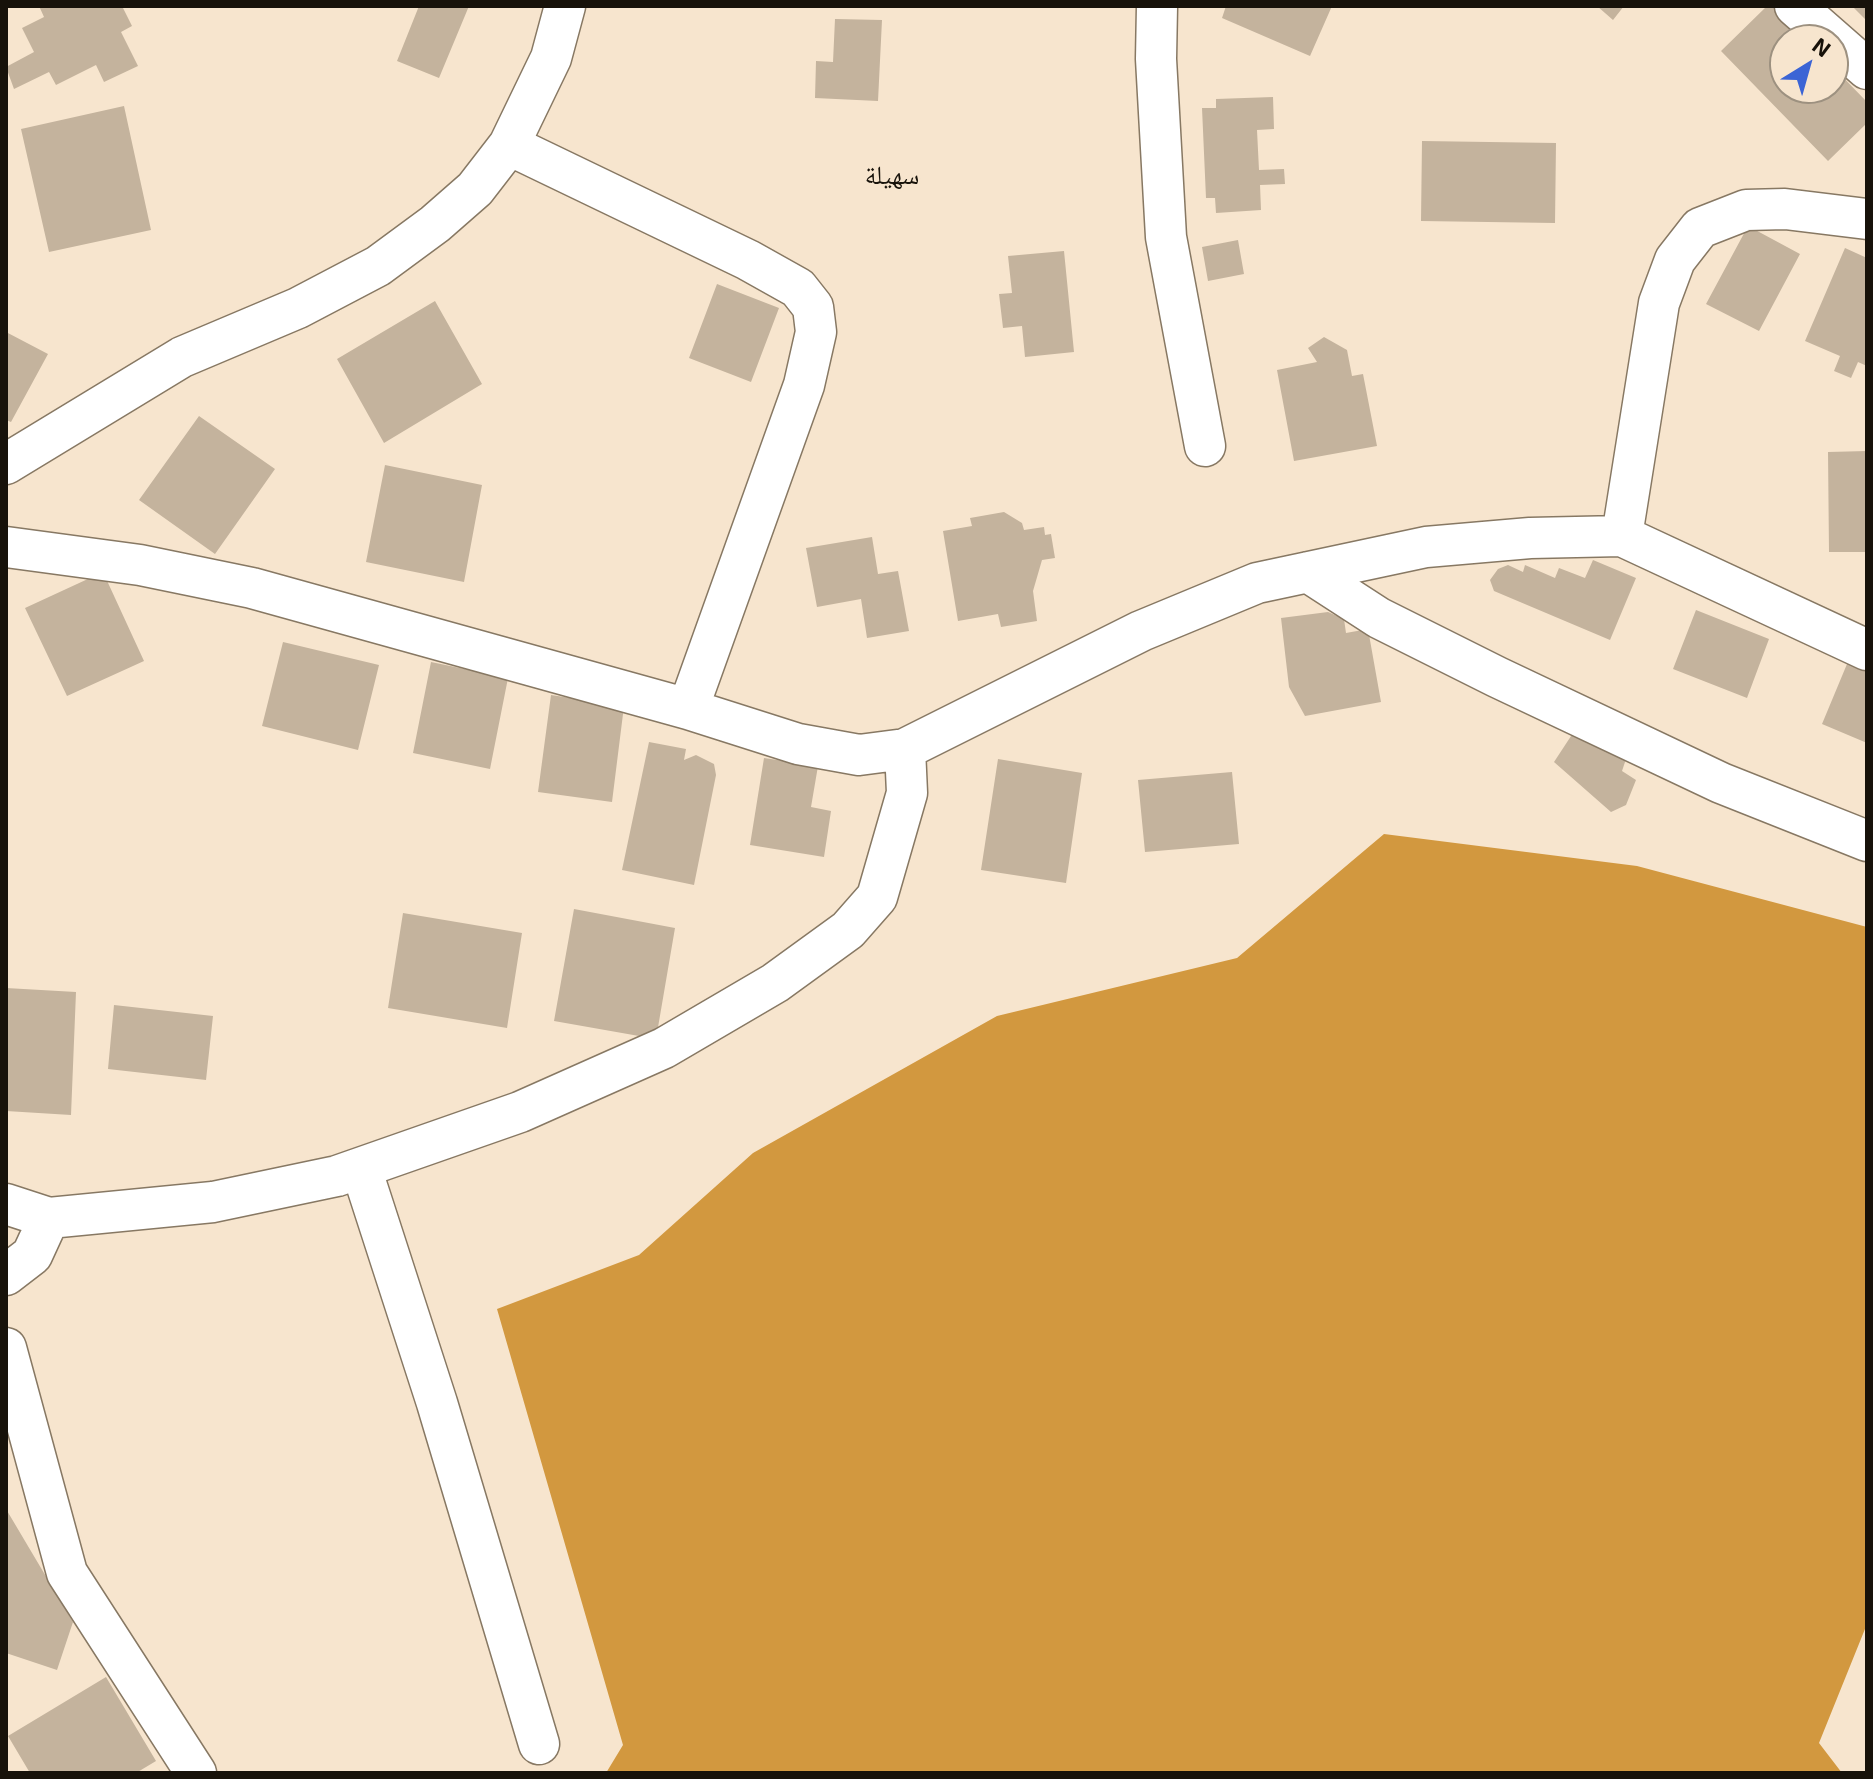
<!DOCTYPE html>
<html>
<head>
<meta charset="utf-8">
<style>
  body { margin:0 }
  #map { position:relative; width:1873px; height:1779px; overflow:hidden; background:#f7e5ce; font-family:"Exo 2",sans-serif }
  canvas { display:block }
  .frame { position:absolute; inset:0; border:8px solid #17120a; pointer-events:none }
  .north { position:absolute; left:1769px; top:24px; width:80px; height:80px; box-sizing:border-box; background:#f7e5ce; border:2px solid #9d9180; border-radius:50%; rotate:37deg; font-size:22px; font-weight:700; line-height:32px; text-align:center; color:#17120a }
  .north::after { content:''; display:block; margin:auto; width:28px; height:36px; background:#3b64d5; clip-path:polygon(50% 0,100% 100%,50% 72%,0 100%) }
</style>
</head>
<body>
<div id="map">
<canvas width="1873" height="1779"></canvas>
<div class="frame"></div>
<div class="north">N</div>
</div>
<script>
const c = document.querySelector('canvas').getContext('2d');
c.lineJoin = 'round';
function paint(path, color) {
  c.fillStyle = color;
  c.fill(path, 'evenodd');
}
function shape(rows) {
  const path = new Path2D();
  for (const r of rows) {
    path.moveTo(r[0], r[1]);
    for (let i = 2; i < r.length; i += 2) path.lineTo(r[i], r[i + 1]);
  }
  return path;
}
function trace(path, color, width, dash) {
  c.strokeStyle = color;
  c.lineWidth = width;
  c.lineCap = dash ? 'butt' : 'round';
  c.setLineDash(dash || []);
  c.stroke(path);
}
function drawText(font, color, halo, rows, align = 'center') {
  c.font = font + ' "Exo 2","Noto Naskh Arabic",sans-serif';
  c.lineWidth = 6;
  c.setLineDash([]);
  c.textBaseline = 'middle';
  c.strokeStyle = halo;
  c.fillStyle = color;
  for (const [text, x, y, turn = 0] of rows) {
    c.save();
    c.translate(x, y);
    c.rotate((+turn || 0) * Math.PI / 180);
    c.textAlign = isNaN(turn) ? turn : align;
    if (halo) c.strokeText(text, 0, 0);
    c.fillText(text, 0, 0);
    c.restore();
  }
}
const forest = shape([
  [1384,834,1637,866,1867,927,1867,1624,1819,1743,1842,1773,606,1773,623,1745,497,1309,639,1255,753,1153,997,1016,1237,958]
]);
const building = shape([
  [39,6,122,6,132,26,121,32,138,66,104,82,96,65,56,85,49,72,14,89,6,67,34,52,22,28,44,17],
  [419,6,469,6,439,78,397,61],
  [1226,6,1332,6,1310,56,1222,18],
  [1597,6,1624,6,1613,20],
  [1767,6,1773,6,1806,40,1785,40,1785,88,1833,88,1833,67,1867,102,1867,123,1828,161,1721,51],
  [1852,6,1867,6,1867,21],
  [835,19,882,20,878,101,815,98,816,61,833,62],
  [1273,97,1274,129,1257,130,1259,170,1284,169,1285,184,1260,185,1261,210,1216,213,1215,198,1206,198,1202,108,1216,108,1216,99],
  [124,106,151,230,49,252,21,129],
  [1422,141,1556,143,1555,223,1421,221],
  [1748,226,1800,254,1759,331,1706,304],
  [1238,240,1244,274,1208,281,1202,247],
  [1845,248,1867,258,1867,366,1858,362,1851,378,1834,371,1840,356,1805,341],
  [1064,251,1074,352,1025,357,1022,326,1003,328,999,294,1012,293,1008,256],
  [717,284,779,308,751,382,689,358],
  [435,301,482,384,384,443,337,359],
  [6,332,48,354,11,422,6,420],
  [1324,337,1347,350,1352,376,1363,374,1377,446,1294,461,1277,370,1317,362,1308,348],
  [199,416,275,469,215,554,139,500],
  [1867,451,1867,552,1829,552,1828,452],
  [385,465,482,485,464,582,366,562],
  [1004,512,1022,523,1024,530,1044,527,1045,535,1051,534,1055,558,1042,560,1033,591,1037,621,1001,627,998,614,958,621,943,531,972,526,970,518],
  [872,537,878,574,898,571,909,631,867,638,861,599,817,607,806,548],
  [1593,560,1636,578,1610,640,1494,591,1490,580,1498,569,1508,565,1523,572,1525,565,1555,578,1559,568,1585,578],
  [103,572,144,661,67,696,25,608],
  [1696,610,1769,639,1747,698,1673,669],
  [1328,612,1344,619,1346,633,1368,629,1381,702,1305,716,1289,687,1281,618],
  [283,642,379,665,358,750,262,726],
  [1852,652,1867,659,1867,743,1822,724],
  [431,662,508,678,490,769,413,753],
  [551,695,624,706,612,802,538,792],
  [1575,730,1627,756,1622,771,1636,780,1626,805,1611,812,1554,762],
  [649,742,686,749,684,760,696,755,714,764,716,775,694,885,622,870],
  [764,758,818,766,811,807,831,811,824,857,750,845],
  [998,759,1082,773,1066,883,981,870],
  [1232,772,1239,844,1145,852,1138,780],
  [574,909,675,928,656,1039,554,1021],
  [403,913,522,933,507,1028,388,1008],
  [6,988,76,992,71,1115,6,1111],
  [114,1005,213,1016,206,1080,108,1069],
  [6,1509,73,1622,57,1670,6,1653],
  [106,1677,156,1761,136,1773,30,1773,8,1736]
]);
const minor = shape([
  [1157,6,1156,59,1166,237,1205,446],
  [1795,6,1867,69],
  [509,145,748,260,798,288,813,307,816,332,804,385,688,709],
  [6,464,182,357,298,308,378,266,435,224,475,189,509,145,551,58,565,6],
  [1622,536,1867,650],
  [6,547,140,565,252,588,688,709,798,744,859,755,905,749,1141,631,1257,583,1426,547,1530,538,1622,536,1659,303,1675,260,1700,228,1746,210,1785,209,1867,219],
  [1308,572,1379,618,1497,677,1721,783,1867,841],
  [361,1168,437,1403,539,1744],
  [6,1204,49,1218,32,1255,6,1275],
  [49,1218,213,1202,337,1176,520,1112,664,1048,775,983,848,930,877,897,907,793,905,749],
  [6,1348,67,1573,196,1773]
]);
const quarterNames = [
  ["سهيلة",892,175]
];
paint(forest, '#d2983f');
paint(building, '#c4b39d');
trace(minor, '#877863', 43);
trace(minor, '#fff', 40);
drawText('26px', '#17120a', '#f7e5ce', quarterNames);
</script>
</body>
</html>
